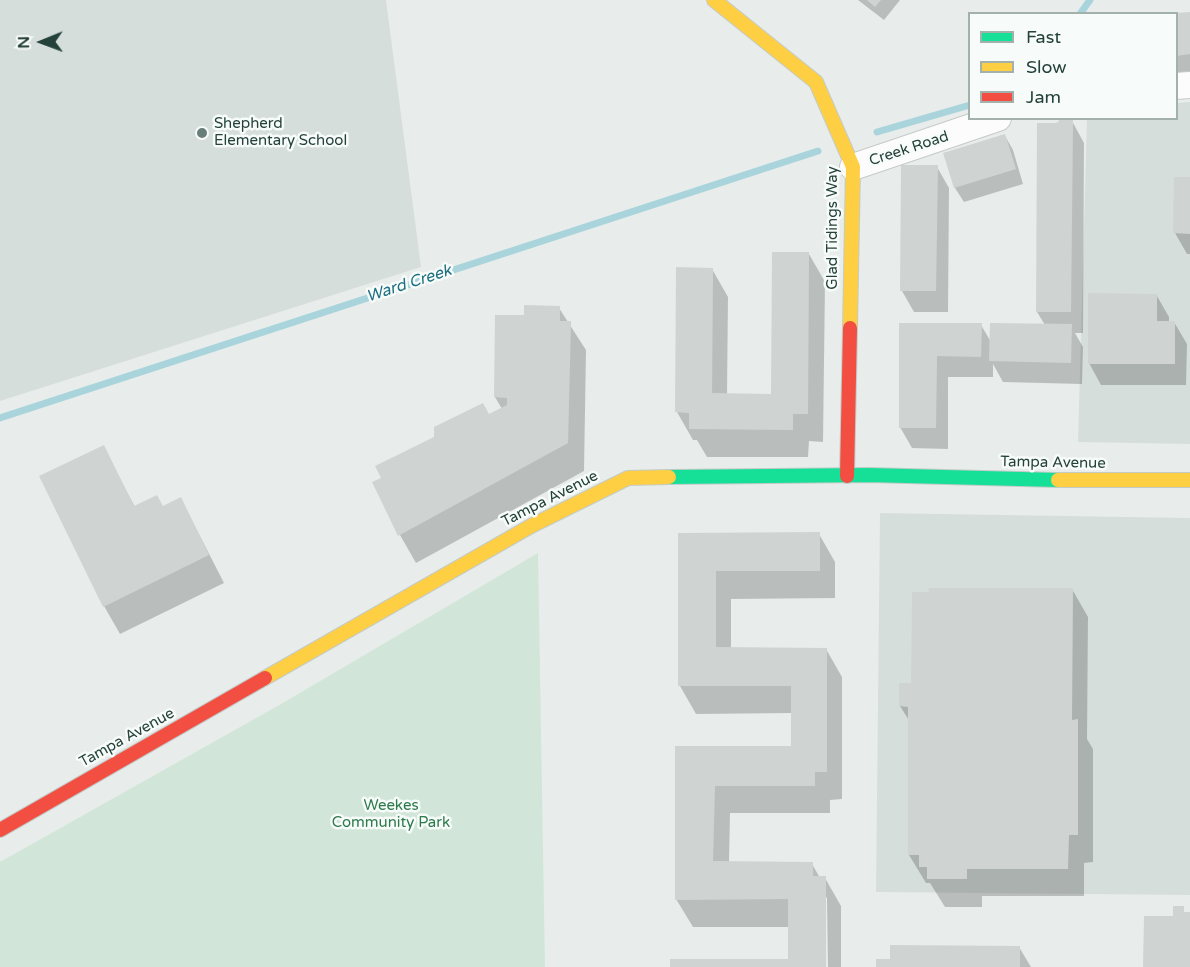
<!DOCTYPE html>
<html>
<head>
<meta charset="utf-8">
<style>
  body { margin:0 }
  #map { position:relative; width:1190px; height:967px; overflow:hidden; background:#e8edeb; font-family:"Varela Round",sans-serif }
  canvas { display:block }
  .legend { position:absolute; left:968px; top:12px; width:210px; height:108px; box-sizing:border-box; background:#f7fbf9; border:2px solid #a3b1ad; margin:0; padding:8px 10px; list-style:none; font-size:18px; color:#24423a }
  .legend li { display:flex; align-items:center; gap:12px; height:30px }
  .legend b { width:30px; border:2px solid #a3b1ad }
  .north { position:absolute; left:12px; top:12px; width:60px; height:60px; -webkit-text-stroke:4px #f7fbf9; paint-order:stroke; rotate:269deg; font-size:16px; font-weight:700; line-height:24px; text-align:center; color:#24423a }
  .north::after { content:''; display:block; margin:auto; width:21px; height:27px; background:#24423a; clip-path:polygon(50% 0,100% 100%,50% 72%,0 100%) }
</style>
</head>
<body>
<div id="map">
<canvas width="1190" height="967"></canvas>
<ul class="legend">
<li><b style="height:8px;background:#16e098"></b>Fast</li>
<li><b style="height:8px;background:#ffcf43"></b>Slow</li>
<li><b style="height:8px;background:#f24e42"></b>Jam</li>
</ul>
<div class="north">N</div>
</div>
<script>
const c = document.querySelector('canvas').getContext('2d');
c.lineJoin = 'round';
function paint(path, color) {
  c.fillStyle = color;
  c.fill(path, 'evenodd');
}
function shape(rows) {
  const path = new Path2D();
  for (const r of rows) {
    path.moveTo(r[0], r[1]);
    for (let i = 2; i < r.length; i += 2) path.lineTo(r[i], r[i + 1]);
  }
  return path;
}
function trace(path, color, width, dash) {
  c.strokeStyle = color;
  c.lineWidth = width;
  c.lineCap = dash ? 'butt' : 'round';
  c.setLineDash(dash || []);
  c.stroke(path);
}
function drawText(font, color, halo, rows, align = 'center') {
  c.font = font + ' "Varela Round",sans-serif';
  c.lineWidth = 5;
  c.setLineDash([]);
  c.textBaseline = 'middle';
  c.strokeStyle = halo;
  c.fillStyle = color;
  for (const [text, x, y, turn = 0] of rows) {
    c.save();
    c.translate(x, y);
    c.rotate((+turn || 0) * Math.PI / 180);
    c.textAlign = isNaN(turn) ? turn : align;
    if (halo) c.strokeText(text, 0, 0);
    c.fillText(text, 0, 0);
    c.restore();
  }
}
const built = shape([
  [0,0,386,0,421,267,0,401],
  [1190,102,1190,444,1078,442,1087,119,1176,118,1177,103],
  [880,513,1190,518,1190,895,876,892]
]);
const green = shape([
  [538,553,545,967,0,967,0,862,281,704]
]);
const shadow = shape([
  [858,0,900,0,884,20],
  [1190,13,1190,84,1176,78,1176,15],
  [1072,121,1084,143,1083,333,1075,333,1083,347,1082,384,1003,382,993,364,993,377,948,377,948,449,912,448,900,427,901,324,981,325,991,342,1045,325,1037,312,1038,125],
  [1005,136,1013,150,1023,184,964,202,955,188,945,154],
  [937,167,949,188,948,312,914,312,902,291],
  [1190,179,1190,254,1187,254,1175,233],
  [809,254,825,282,823,442,809,441,808,457,707,457,697,440,693,440,677,412,712,269,728,297,727,395,773,395],
  [1157,296,1169,317,1169,322,1174,322,1187,344,1186,385,1101,385,1089,363],
  [559,308,586,350,584,471,416,563,400,535,383,478,502,409,495,397,526,317],
  [103,447,135,507,163,508,181,499,224,583,120,634,104,606],
  [680,534,819,534,835,562,835,598,731,599,731,649,826,649,842,677,842,799,830,800,830,813,730,813,729,862,812,864,820,878,825,878,841,906,841,967,828,967,827,898,824,895,825,967,671,967,790,961,790,927,693,927,676,899,676,747,793,747,793,713,696,714,680,686],
  [1072,589,1088,617,1087,739,1093,749,1093,862,1084,863,1084,896,982,896,982,907,945,907,930,883,926,883,909,855,910,722,900,706,913,684],
  [1019,947,1031,967,877,967,892,960]
]);
const stream = shape([
  [1080,14,1090,0],
  [877,132,970,105],
  [0,418,818,151]
]);
const building = shape([
  [867,0,881,0,875,7],
  [1190,12,1190,54,1176,56,1176,13],
  [1059,120,1073,120,1071,312,1036,312,1037,123,1058,123],
  [1005,134,1016,169,954,188,943,153],
  [901,165,938,165,936,291,900,291],
  [1174,177,1190,177,1190,234,1173,233],
  [772,252,809,252,808,414,793,414,793,430,689,429,689,413,675,412,676,267,713,268,712,393,771,394],
  [1088,293,1157,294,1157,321,1175,321,1175,364,1088,364],
  [524,305,560,306,560,321,571,321,568,443,398,536,372,482,381,478,375,466,434,437,434,427,483,403,489,414,507,405,507,398,494,397,495,315,524,315],
  [899,323,982,323,981,357,937,356,936,428,899,428],
  [990,323,1072,324,1071,363,989,361],
  [104,445,134,506,157,495,163,506,181,497,209,555,103,607,39,476],
  [820,532,820,571,716,571,716,647,827,648,827,772,815,772,815,786,715,786,713,861,813,862,813,876,826,876,826,967,670,967,670,959,788,959,788,899,675,900,675,746,791,746,791,686,678,686,678,533],
  [928,588,1073,588,1072,720,1078,719,1078,835,1069,835,1068,869,967,869,967,879,927,879,927,867,919,867,919,855,908,855,908,707,899,706,899,683,911,683,912,592,929,592],
  [1173,906,1184,906,1184,912,1190,912,1190,967,1143,967,1144,916,1173,916],
  [890,945,1020,946,1020,967,876,967,876,959,890,959]
]);
const street = shape([
  [1176,86,1190,85],
  [853,167,998,118]
]);
const fast = shape([
  [669,477,869,475,1058,480]
]);
const slow = shape([
  [714,0,816,82,853,167,850,328],
  [1058,480,1190,480],
  [265,678,531,526,628,478,669,477]
]);
const jam = shape([
  [847,476,850,328],
  [0,830,265,678]
]);
const markers = [
  [202,133,6,"#697e78"]
];
const poiNames = [
  ["Shepherd",214,124],
  ["Elementary School",214,141]
];
const streetNames = [
  ["Creek Road",909,149,-18],
  ["Glad Tidings Way",833,228,-90],
  ["Tampa Avenue",1053,463,1],
  ["Tampa Avenue",550,499,-27],
  ["Tampa Avenue",127,738,-29]
];
const parkNames = [
  ["Weekes",391,806],
  ["Community Park",391,823]
];
const waterNames = [
  ["Ward Creek",409,284,-18]
];
paint(built, '#d6dedb');
paint(green, '#d1e6d8');
paint(shadow, '#0003');
trace(stream, '#a9d4db', 7);
paint(building, '#cfd4d2');
trace(street, '#c5cac8', 28);
trace(fast, '#c3cbc8', 16);
trace(slow, '#c3cbc8', 16);
trace(jam, '#c3cbc8', 16);
trace(street, '#fcfcfc', 26);
trace(fast, '#16e098', 14);
trace(slow, '#ffcf43', 14);
trace(jam, '#f24e42', 14);
for (const [x, y, r, color] of markers) {
  const dot = new Path2D();
  dot.arc(x, y, r, 0, 2 * Math.PI);
  c.fillStyle = color;
  c.fill(dot);
  trace(dot, '#f7fbf9', 2);
}
drawText('15px', '#24423a', '#f7fbf9', poiNames, 'left');
drawText('15px', '#24423a', '#f7fbf9', streetNames);
drawText('15px', '#2d7a4b', '#f7fbf9', parkNames);
drawText('italic 16px', '#1c6f80', '#f7fbf9', waterNames);
</script>
</body>
</html>
